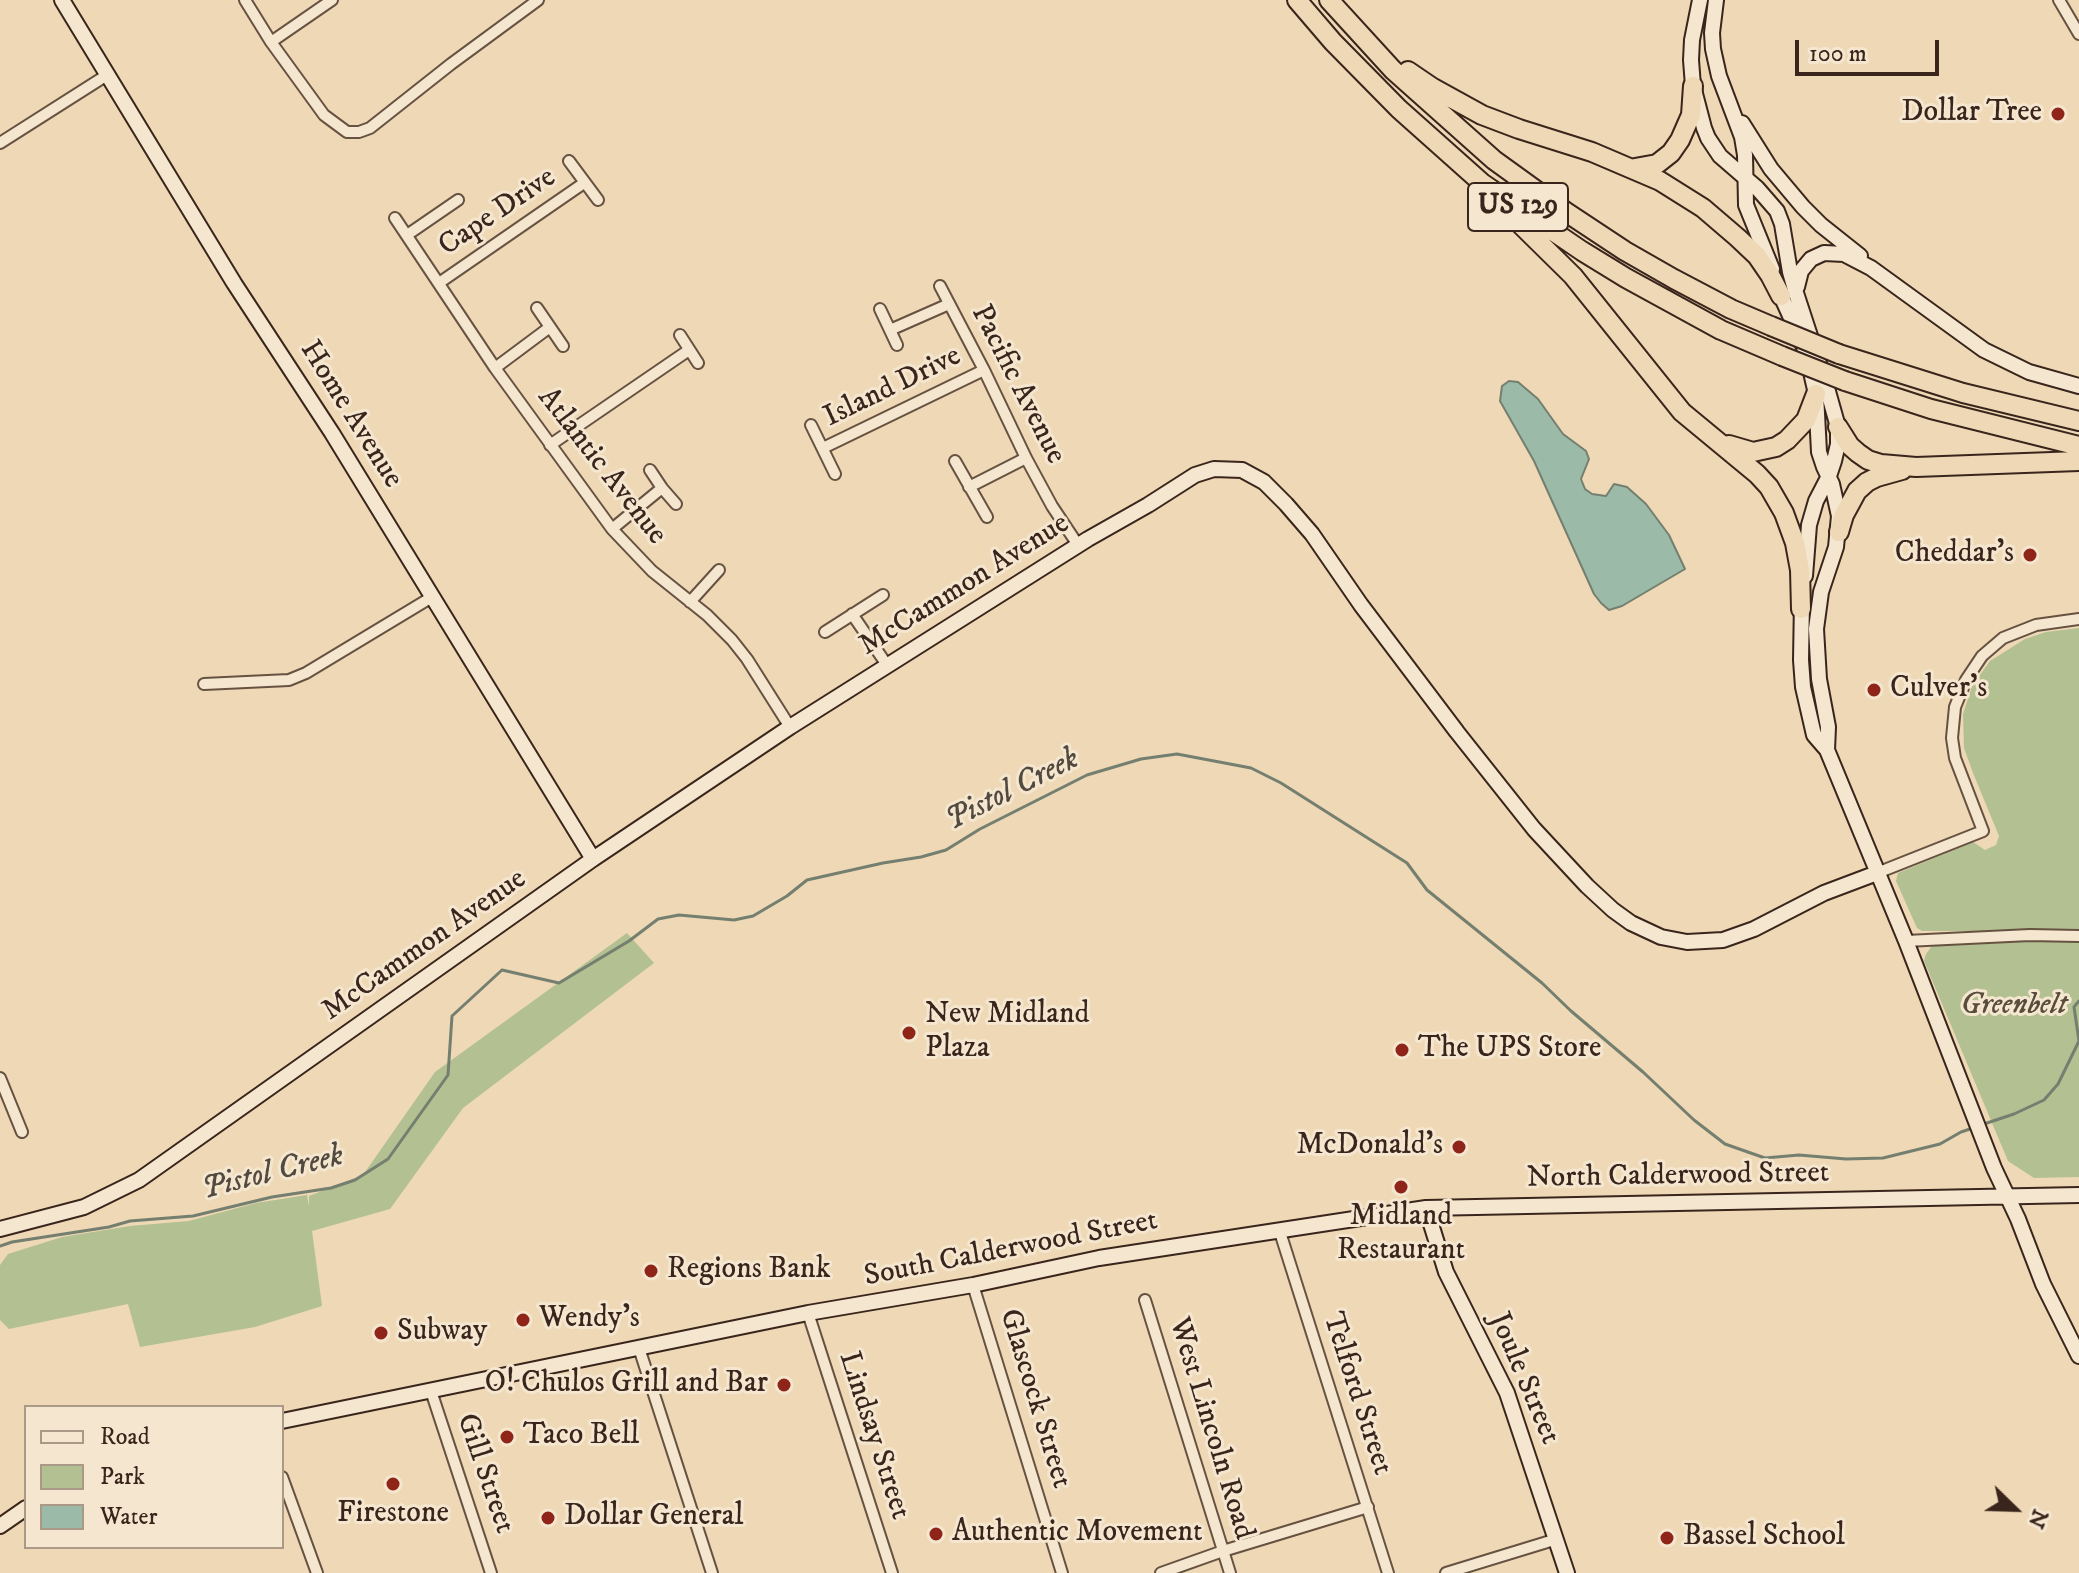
<!DOCTYPE html>
<html>
<head>
<meta charset="utf-8">
<style>
  body { margin:0 }
  #map { position:relative; width:2079px; height:1573px; overflow:hidden; background:#eed8b5; font-family:"IM FELL DW Pica",serif }
  canvas { display:block }
  .legend { position:absolute; left:24px; top:1405px; width:260px; height:144px; box-sizing:border-box; background:#f4e6cf; border:2px solid #aa9987; margin:0; padding:10px 14px; list-style:none; font-size:24px; color:#3a251c }
  .legend li { display:flex; align-items:center; gap:16px; height:40px }
  .legend b { width:40px; border:2px solid #aa9987 }
  .north { position:absolute; left:1975px; top:1469px; width:80px; height:80px; -webkit-text-stroke:6px #f4e6cf; paint-order:stroke; rotate:113deg; font-size:22px; font-weight:700; line-height:32px; text-align:center; color:#3a251c }
  .north::after { content:''; display:block; margin:auto; width:28px; height:36px; background:#3a251c; clip-path:polygon(50% 0,100% 100%,50% 72%,0 100%) }
  .scale { position:absolute; left:1795px; top:40px; width:144px; height:36px; box-sizing:border-box; border:4px solid #3a251c; border-top:0; padding-left:10px; font-size:24px; line-height:28px; white-space:nowrap; color:#3a251c; -webkit-text-stroke:6px #f4e6cf; paint-order:stroke }
</style>
</head>
<body>
<div id="map">
<canvas width="2079" height="1573"></canvas>
<ul class="legend">
<li><b style="height:10px;background:#f4e6cf"></b>Road</li>
<li><b style="height:22px;background:#b2c092"></b>Park</li>
<li><b style="height:22px;background:#9bbba8"></b>Water</li>
</ul>
<div class="north">N</div>
<div class="scale">100 m</div>
</div>
<script>
const c = document.querySelector('canvas').getContext('2d');
c.lineJoin = 'round';
function paint(path, color) {
  c.fillStyle = color;
  c.fill(path, 'evenodd');
}
function shape(rows) {
  const path = new Path2D();
  for (const r of rows) {
    path.moveTo(r[0], r[1]);
    for (let i = 2; i < r.length; i += 2) path.lineTo(r[i], r[i + 1]);
  }
  return path;
}
function trace(path, color, width, dash) {
  c.strokeStyle = color;
  c.lineWidth = width;
  c.lineCap = dash ? 'butt' : 'round';
  c.setLineDash(dash || []);
  c.stroke(path);
}
function drawText(font, color, halo, rows, align = 'center') {
  c.font = font + ' "IM FELL DW Pica",serif';
  c.lineWidth = 6;
  c.setLineDash([]);
  c.textBaseline = 'middle';
  c.strokeStyle = halo;
  c.fillStyle = color;
  for (const [text, x, y, turn = 0] of rows) {
    c.save();
    c.translate(x, y);
    c.rotate((+turn || 0) * Math.PI / 180);
    c.textAlign = isNaN(turn) ? turn : align;
    if (halo) c.strokeText(text, 0, 0);
    c.fillText(text, 0, 0);
    c.restore();
  }
}
const green = shape([
  [2079,628,2079,931,1922,931,1917,928,1896,881,1898,873,1973,842,1985,850,1996,845,1999,836,1973,773,1964,748,1963,714,1972,686,1990,661,2025,639,2046,632],
  [627,933,654,963,463,1108,390,1209,312,1231,322,1306,255,1327,140,1347,128,1304,9,1329,0,1320,0,1265,8,1254,62,1237,130,1226,189,1221,256,1203,307,1195,309,1206,309,1196,363,1175,435,1072],
  [2079,937,2079,1177,2034,1178,2008,1161,1924,961,1926,954,1931,947,1939,944]
]);
const water = shape([
  [1509,381,1518,382,1538,399,1563,434,1586,451,1589,459,1581,479,1585,489,1592,494,1606,496,1614,484,1627,487,1646,504,1669,535,1685,569,1622,606,1609,610,1601,603,1594,594,1534,461,1500,401,1502,386,1509,381]
]);
const stream = shape([
  [1981,1125,2014,1114,2044,1100,2058,1084,2079,1041,2074,1007,2079,1001],
  [0,1246,12,1242,109,1227,130,1221,193,1216,272,1197,331,1188,355,1180,388,1159,448,1075,452,1016,502,970,559,983,629,941,658,919,679,915,734,920,753,916,787,896,807,880,883,863,921,857,946,850,980,829,1087,775,1141,759,1177,754,1251,768,1281,783,1407,863,1427,890,1542,983,1571,1011,1643,1072,1694,1120,1725,1144,1765,1158,1799,1155,1846,1159,1883,1158,1940,1144,1961,1132,1973,1128]
]);
const street = shape([
  [245,0,271,42,324,115,347,132,359,132,370,128,451,64,538,0],
  [2059,0,2079,34],
  [271,42,332,0],
  [0,143,107,75],
  [569,161,598,200],
  [395,218,495,368,612,529,652,571,707,615,732,640,747,659,790,727],
  [407,235,458,200],
  [439,283,584,183],
  [940,286,984,370,1026,458,1052,506,1078,545],
  [537,308,563,346],
  [880,309,897,345],
  [890,330,949,304],
  [680,335,698,363],
  [495,368,550,327],
  [811,425,835,474],
  [550,445,689,350],
  [823,448,984,370],
  [955,461,987,517],
  [650,470,662,488,676,504],
  [969,487,1026,458],
  [612,529,662,488],
  [690,602,719,570],
  [852,614,887,665],
  [825,632,883,595],
  [204,684,289,680,306,673,432,597],
  [1877,873,1983,831,1955,758,1952,738,1955,707,1966,680,1982,656,2003,638,2036,625,2079,619],
  [1906,941,2030,935,2079,936],
  [0,1078,22,1132],
  [1279,1229,1388,1573],
  [973,1285,1062,1573],
  [1145,1300,1230,1573],
  [808,1313,892,1573],
  [639,1348,712,1573],
  [431,1391,491,1573],
  [282,1477,317,1573],
  [1161,1573,1223,1551,1368,1507],
  [1446,1573,1557,1539]
]);
const secondary = shape([
  [62,0,234,283,332,433,593,859],
  [1700,0,1692,40,1691,60,1693,86,1704,128,1708,138,1720,156,1757,188,1777,211,1782,224,1790,272,1796,293,1827,388,1838,427,1838,444,1834,461,1829,476,1816,501,1809,525,1805,576],
  [1716,0,1712,33,1713,49,1719,76,1742,137,1745,155,1746,205,1772,269],
  [1742,123,1771,169,1803,207,1821,225,1860,256],
  [1797,287,1801,271,1811,259,1824,253,1844,254,1871,268,1984,350,2029,372,2079,386],
  [1778,289,1804,347,1810,368,1816,394,1819,452,1824,467,1832,484,1839,516,1836,547,1821,592,1816,629,1819,679,1828,727,1827,750],
  [1802,601,1801,660,1803,687,1814,735,1827,750,1906,941,1994,1168,2018,1219,2043,1284,2079,1356],
  [1426,1208,1446,1272,1507,1393,1567,1573],
  [0,1229,84,1207,139,1180,593,859,790,727,1088,539,1148,505,1195,475,1214,469,1242,470,1264,482,1286,504,1312,534,1361,605,1457,732,1534,829,1587,886,1613,910,1631,923,1661,937,1687,942,1723,940,1754,929,1824,893,1877,873],
  [282,1421,808,1313,973,1285,1099,1258,1426,1208,2079,1195],
  [0,1526,26,1508]
]);
const highway = shape([
  [1297,0,1333,42,1399,109,1482,183,1582,251,1626,278,1721,330,1782,356],
  [1329,0,1393,70,1494,160,1566,212,1625,251,1674,279,1731,309,1771,326],
  [1408,71,1433,88,1482,115,1519,129,1592,152,1660,181,1703,208,1738,238,1757,256,1770,275,1781,296],
  [1635,168,1657,164,1671,153,1680,140,1691,115,1693,86],
  [1505,209,1573,276,1682,412,1757,474,1769,487,1784,513,1795,543,1800,570,1801,609],
  [1839,354,1963,393,2079,421],
  [1845,381,1931,409,2079,446],
  [1838,427,1850,446,1858,453,1868,460,1881,464,1916,467,2079,461],
  [1729,445,1753,452,1776,447,1787,440,1806,420,1816,394],
  [1839,532,1844,515,1857,491,1867,482,1877,477,1902,470]
]);
const highwayBridge = shape([
  [1771,326,1839,354],
  [1782,356,1845,381]
]);
const markers = [
  [2058,114,8,"#8f2418"],
  [2030,555,8,"#8f2418"],
  [1874,690,8,"#8f2418"],
  [909,1033,8,"#8f2418"],
  [1402,1050,8,"#8f2418"],
  [1459,1147,8,"#8f2418"],
  [1401,1187,8,"#8f2418"],
  [651,1271,8,"#8f2418"],
  [523,1320,8,"#8f2418"],
  [381,1333,8,"#8f2418"],
  [784,1385,8,"#8f2418"],
  [507,1437,8,"#8f2418"],
  [393,1484,8,"#8f2418"],
  [548,1518,8,"#8f2418"],
  [936,1534,8,"#8f2418"],
  [1667,1538,8,"#8f2418"]
];
const shields = [
  [1518,207,100]
];
const shieldNames = [
  ["US 129",1518,207]
];
const poiNames = [
  ["Dollar Tree",2042,114,"right"],
  ["Cheddar's",2014,555,"right"],
  ["Culver's",1890,690],
  ["New Midland",925,1016],
  ["Plaza",925,1050],
  ["The UPS Store",1418,1050],
  ["McDonald's",1443,1147,"right"],
  ["Midland",1401,1218,"center"],
  ["Restaurant",1401,1252,"center"],
  ["Regions Bank",667,1271],
  ["Wendy's",539,1320],
  ["Subway",397,1333],
  ["O! Chulos Grill and Bar",768,1385,"right"],
  ["Taco Bell",523,1437],
  ["Firestone",393,1515,"center"],
  ["Dollar General",564,1518],
  ["Authentic Movement",952,1534],
  ["Bassel School",1683,1538]
];
const streetNames = [
  ["Cape Drive",498,213,-34],
  ["Pacific Avenue",1017,385,63],
  ["Island Drive",893,388,-26],
  ["Home Avenue",350,415,58],
  ["Atlantic Avenue",601,467,52],
  ["McCammon Avenue",965,586,-32],
  ["McCammon Avenue",425,946,-35],
  ["North Calderwood Street",1678,1177,-1],
  ["South Calderwood Street",1011,1250,-11],
  ["Joule Street",1523,1379,67],
  ["Telford Street",1356,1394,72],
  ["Glascock Street",1034,1399,73],
  ["West Lincoln Road",1210,1429,73],
  ["Lindsay Street",873,1436,72],
  ["Gill Street",484,1474,71]
];
const parkNames = [
  ["Greenbelt",2014,1007]
];
const waterNames = [
  ["Pistol Creek",1013,791,-27],
  ["Pistol Creek",273,1174,-14]
];
paint(green, '#b2c092');
paint(water, '#9bbba8');
trace(water, '#747f70', 2);
trace(stream, '#747f70', 3);
trace(street, '#675242', 14);
trace(secondary, '#3a251c', 18);
trace(highway, '#3a251c', 22);
trace(street, '#f4e6cf', 10);
trace(secondary, '#f4e6cf', 14);
trace(highway, '#eed8b5', 18);
trace(highwayBridge, '#3a251c', 22, []);
trace(highwayBridge, '#eed8b5', 18);
for (const [x, y, r, color] of markers) {
  const dot = new Path2D();
  dot.arc(x, y, r, 0, 2 * Math.PI);
  c.fillStyle = color;
  c.fill(dot);
  trace(dot, '#f4e6cf', 3);
}
for (const [x, y, w] of shields) {
  const box = new Path2D();
  box.roundRect(x - w / 2, y - 24, w, 48, 6);
  c.fillStyle = '#f4e6cf';
  c.fill(box);
  trace(box, '#3a251c', 2);
}
drawText('bold 28px', '#3a251c', null, shieldNames);
drawText('30px', '#3a251c', '#f4e6cf', poiNames, 'left');
drawText('30px', '#3a251c', '#f4e6cf', streetNames);
drawText('italic 30px', '#584c3a', '#f4e6cf', parkNames);
drawText('italic 32px', '#524a3f', '#f4e6cf', waterNames);
</script>
</body>
</html>
